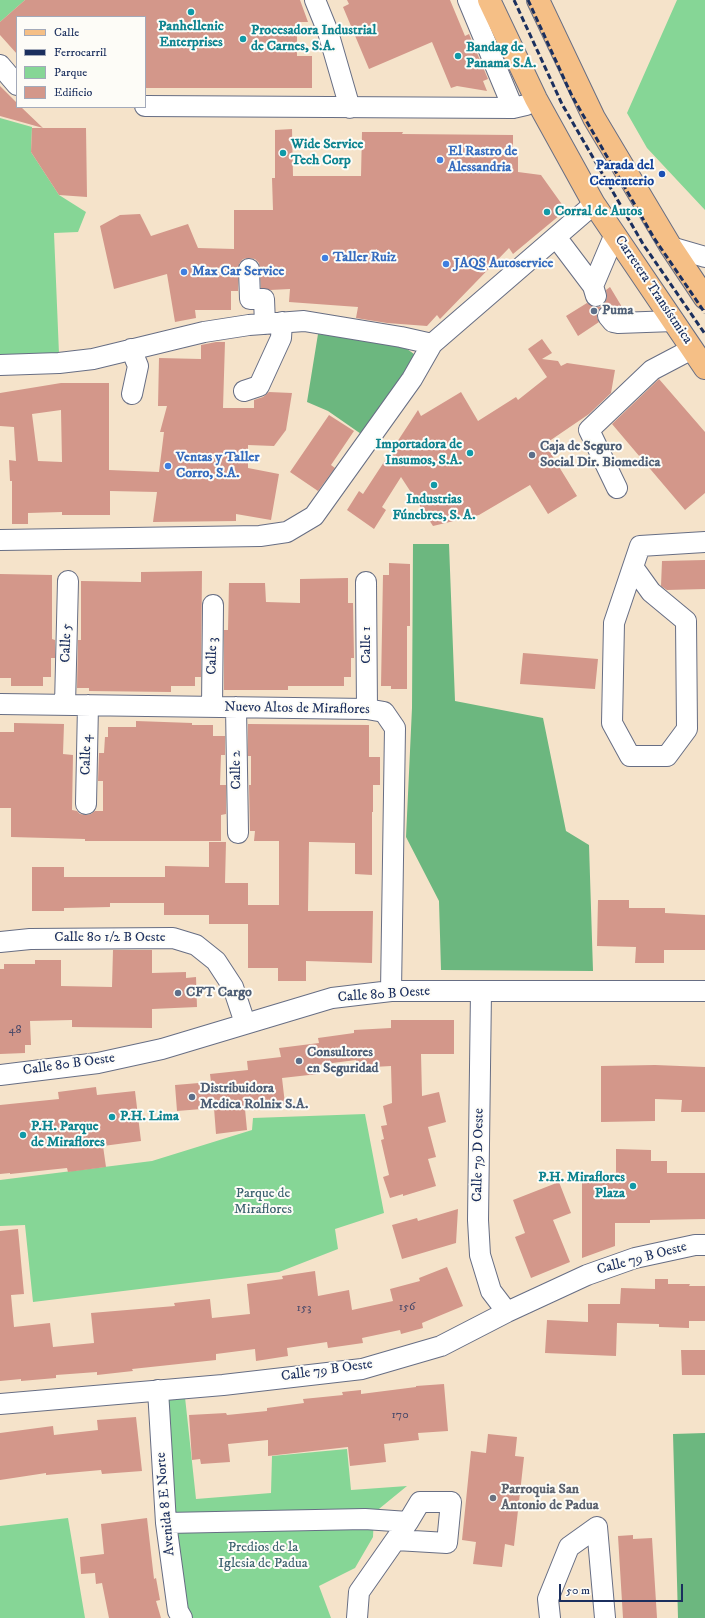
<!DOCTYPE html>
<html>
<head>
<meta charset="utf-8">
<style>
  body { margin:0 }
  #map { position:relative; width:705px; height:1618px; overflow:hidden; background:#f5e3ca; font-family:"IM FELL DW Pica",serif }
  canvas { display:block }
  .legend { position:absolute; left:16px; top:16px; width:130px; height:92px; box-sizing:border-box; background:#fdfcf7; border:1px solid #a3aaba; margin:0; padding:5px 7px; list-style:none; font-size:12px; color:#1b2f5e }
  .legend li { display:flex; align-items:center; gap:8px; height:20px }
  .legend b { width:20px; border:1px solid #a3aaba }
  .scale { position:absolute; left:559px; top:1584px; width:124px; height:18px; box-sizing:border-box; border:2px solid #1b2f5e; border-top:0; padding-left:5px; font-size:12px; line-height:14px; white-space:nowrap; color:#1b2f5e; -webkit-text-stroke:3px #fdfcf7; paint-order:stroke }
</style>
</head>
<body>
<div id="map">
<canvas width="705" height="1618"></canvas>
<ul class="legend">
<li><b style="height:5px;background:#f5bf86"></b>Calle</li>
<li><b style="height:5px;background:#1b2f5e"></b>Ferrocarril</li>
<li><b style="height:11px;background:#86d696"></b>Parque</li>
<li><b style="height:11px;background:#d3978a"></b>Edificio</li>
</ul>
<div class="scale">50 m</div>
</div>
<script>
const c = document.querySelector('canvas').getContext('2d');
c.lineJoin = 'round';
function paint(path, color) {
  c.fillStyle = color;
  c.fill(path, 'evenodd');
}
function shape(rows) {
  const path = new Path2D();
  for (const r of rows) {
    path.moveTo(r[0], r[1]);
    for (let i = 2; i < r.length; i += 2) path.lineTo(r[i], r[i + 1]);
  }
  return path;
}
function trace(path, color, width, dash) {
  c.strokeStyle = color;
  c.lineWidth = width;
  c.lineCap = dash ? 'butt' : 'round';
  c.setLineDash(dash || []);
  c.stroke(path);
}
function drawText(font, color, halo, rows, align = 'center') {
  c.font = font + ' "IM FELL DW Pica",serif';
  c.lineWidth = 4;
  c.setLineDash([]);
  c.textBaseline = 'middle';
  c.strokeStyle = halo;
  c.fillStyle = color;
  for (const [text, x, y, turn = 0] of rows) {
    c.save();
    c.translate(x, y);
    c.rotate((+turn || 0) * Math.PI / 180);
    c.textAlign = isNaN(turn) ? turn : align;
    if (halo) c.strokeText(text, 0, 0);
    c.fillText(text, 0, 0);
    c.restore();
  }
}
const green = shape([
  [0,0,25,0,0,22],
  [677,0,705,0,705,210,647,148,627,113],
  [0,118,32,127,31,152,59,195,86,212,78,232,54,233,59,354,0,357],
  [365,1114,384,1213,335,1229,338,1249,279,1272,33,1302,25,1225,0,1226,0,1180,152,1161,252,1130,253,1118],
  [184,1388,196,1499,271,1493,272,1456,347,1449,351,1490,407,1486,374,1513,373,1537,355,1568,319,1586,331,1618,182,1618,158,1390],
  [68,1518,85,1618,0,1618,0,1526]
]);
const forest = shape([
  [318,334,400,344,421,359,364,436,328,411,307,402],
  [413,544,449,544,455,701,543,718,566,831,589,845,593,971,441,970,439,901,406,837,412,708],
  [705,1433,705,1618,678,1618,673,1434]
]);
const building = shape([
  [25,0,300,0,308,22,297,22,297,56,312,56,312,88,145,88,145,17,17,17,17,54,0,35,0,22],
  [347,0,450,0,465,36,469,34,488,79,483,81,487,91,457,86,451,88,432,42,369,69,343,7,349,4],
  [0,86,17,103,17,107,21,107,43,128,86,128,87,197,59,195,31,152,32,128,43,128,0,116],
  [292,129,293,176,361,176,362,132,403,132,402,134,513,135,513,148,518,149,518,172,541,175,566,210,513,254,509,248,440,319,437,315,427,326,387,323,356,318,358,307,289,302,290,289,270,290,261,288,259,263,255,259,249,258,243,259,239,264,238,291,231,291,231,310,195,310,196,318,175,322,167,274,114,289,100,226,120,215,140,214,151,236,188,224,198,248,234,249,234,210,273,210,272,178,275,178,275,130],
  [610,287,622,307,618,310,612,305,606,305,601,307,597,312,597,318,599,322,578,336,566,316,587,303,594,307,599,307,604,304,607,298,606,290],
  [542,339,552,353,542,359,558,361,561,366,567,363,615,370,611,393,589,414,545,444,577,496,548,514,530,485,479,515,433,526,401,477,382,507,386,510,374,529,347,510,359,491,363,494,418,410,421,416,461,392,478,421,516,397,518,400,547,377,528,349],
  [216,342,225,342,223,408,254,408,254,400,263,397,269,392,292,393,286,430,274,446,248,445,248,468,279,474,271,520,236,514,236,521,153,522,157,492,110,491,110,515,62,515,62,512,28,513,28,524,12,524,12,481,10,481,9,460,16,461,14,427,0,426,0,393,61,383,109,383,109,470,159,472,164,432,160,432,167,406,158,406,159,358,201,359,201,345],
  [61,410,62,462,38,461,32,414],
  [659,379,705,432,705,493,685,510,612,424],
  [329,415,354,431,331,465,335,468,318,491,290,472],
  [705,560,705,589,667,590,661,586,662,561],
  [389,563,410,564,410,626,407,626,407,689,391,689,391,686,381,686,383,575,389,575],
  [202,571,201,677,195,677,195,686,171,686,171,692,89,691,89,688,77,688,78,640,81,640,81,581,141,582,141,572],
  [0,574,52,575,52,639,55,640,55,658,51,658,51,677,43,677,43,686,11,686,11,678,0,678],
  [348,578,348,603,353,603,354,658,351,658,351,677,344,677,344,686,288,686,288,690,224,690,224,630,228,630,229,583,265,583,266,602,300,603,300,579],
  [523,653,598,659,595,689,520,684],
  [136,721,192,723,192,725,213,725,213,736,225,736,225,755,221,755,220,785,226,785,226,814,221,815,221,841,85,841,85,839,11,837,11,808,0,808,0,732,14,732,14,723,64,724,63,754,73,755,72,810,77,811,80,814,86,815,91,814,95,811,103,811,103,781,98,781,99,753,104,753,105,737,108,737,108,727,136,727],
  [248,724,369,725,369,757,380,757,380,785,373,785,373,812,372,812,372,875,355,874,355,843,309,842,308,911,373,911,372,963,306,961,306,981,278,981,278,968,248,968,248,924,209,924,209,915,164,915,164,903,110,903,110,907,64,908,64,911,32,911,32,867,64,867,64,877,165,877,165,866,209,867,209,842,226,842,225,883,248,883,248,905,279,905,279,841,254,841,255,831,250,831,249,785,251,785,251,756,248,756],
  [598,900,629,900,629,908,665,908,665,913,705,915,705,950,664,950,664,963,635,963,636,947,597,946],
  [113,950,152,950,152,973,186,972,186,978,196,977,197,1007,152,1009,152,1028,72,1027,72,1020,30,1021,31,1045,25,1045,25,1053,0,1054,0,969,4,969,4,964,35,964,35,960,61,960,61,986,112,987],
  [391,1020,454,1020,454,1054,421,1054,422,1096,439,1092,446,1122,428,1127,436,1157,428,1159,436,1186,403,1196,403,1194,390,1198,383,1177,389,1175,381,1140,384,1139,381,1126,387,1125,383,1106,392,1103,391,1066,356,1068,356,1060,317,1065,318,1074,282,1078,285,1104,245,1109,247,1130,216,1134,214,1108,177,1111,175,1085,211,1082,210,1074,248,1070,247,1061,281,1057,279,1048,319,1043,318,1038,354,1033,354,1030,391,1028],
  [655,1065,705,1067,705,1112,681,1112,682,1100,655,1099,655,1121,601,1122,601,1066],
  [96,1087,97,1095,135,1091,141,1141,103,1146,106,1167,68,1172,67,1168,10,1174,10,1173,0,1174,0,1105,59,1099,58,1092],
  [616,1149,651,1150,651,1161,667,1161,667,1173,705,1173,705,1219,650,1220,650,1223,615,1223,615,1246,582,1258,582,1182,616,1182],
  [559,1182,571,1213,553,1220,570,1262,531,1278,515,1237,525,1233,513,1200],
  [458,1209,456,1243,402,1259,392,1225,417,1218,418,1221],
  [18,1229,24,1294,11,1295,14,1327,50,1323,53,1347,94,1343,91,1313,175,1306,174,1303,210,1299,212,1318,250,1314,247,1284,283,1279,282,1276,315,1271,318,1296,349,1290,352,1310,393,1301,390,1289,420,1281,419,1278,447,1267,463,1306,422,1323,423,1328,401,1334,400,1330,362,1338,363,1343,328,1348,327,1342,287,1348,288,1356,256,1361,255,1349,216,1354,216,1360,132,1369,133,1371,97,1375,97,1372,56,1375,56,1378,21,1381,21,1379,0,1381,0,1231],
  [655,1279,668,1279,668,1284,690,1284,689,1286,705,1286,705,1321,689,1321,689,1328,659,1327,659,1324,617,1323,616,1356,545,1353,547,1320,588,1322,588,1304,620,1304,621,1288,655,1289],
  [681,1350,705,1350,705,1375,682,1375],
  [444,1384,448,1431,418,1433,419,1440,384,1444,386,1462,350,1466,348,1447,268,1456,268,1440,228,1444,230,1462,201,1464,200,1459,192,1460,189,1415,226,1413,227,1415,267,1411,267,1408,304,1403,303,1399,343,1395,342,1392,361,1390,361,1394,416,1387,416,1386],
  [136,1417,142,1471,102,1474,101,1470,46,1475,46,1473,0,1480,0,1433,53,1426,54,1435,98,1430,97,1420],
  [488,1434,517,1437,515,1456,524,1457,514,1546,505,1544,502,1567,473,1564,476,1542,462,1540,471,1451,486,1453],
  [147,1518,154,1579,156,1578,160,1600,156,1601,161,1618,109,1618,102,1583,96,1584,95,1573,81,1574,80,1557,104,1554,101,1524],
  [633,1535,633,1539,652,1538,657,1618,623,1618,618,1536]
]);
const minor = shape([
  [315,0,328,32,350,108],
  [468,0,513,108],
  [0,65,17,85],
  [145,106,513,108,526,105,536,99],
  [556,237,593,286],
  [671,247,705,257],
  [249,269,250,299,264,299,265,324],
  [596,296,593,286,615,234],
  [608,316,613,322,618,323,674,321],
  [131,349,138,366,132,394],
  [0,365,59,363,93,359,204,332,249,325,304,321,401,337,432,344],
  [244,391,259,386,281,338,282,322],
  [617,488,589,430,652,370,692,349],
  [0,540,260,536,287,532,314,516,412,379,432,344,594,204],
  [633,567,651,592,686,621,687,729,667,756,630,756,612,723,614,623,640,546,705,542],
  [366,582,367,709],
  [0,704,367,709,384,712,395,728,391,991],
  [65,705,68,581],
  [212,707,213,605],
  [236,707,238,833],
  [86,804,88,705],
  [0,942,30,939,173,938,196,945,216,961,233,987,245,1023],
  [481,991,478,1220,480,1255,491,1291,507,1312],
  [0,1075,98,1063,162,1049,332,998,391,991,705,991],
  [158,1390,166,1523,178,1611,182,1618],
  [0,1404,223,1385,362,1369,441,1346,507,1312,587,1275,635,1258,695,1245,705,1245],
  [166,1523,365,1519,408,1522,359,1592,357,1618],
  [396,1540,447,1543,451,1502,420,1502,408,1522],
  [550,1618,548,1599,569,1547,597,1527,605,1618]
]);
const major = shape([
  [489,0,536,99,594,204,705,368],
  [538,0,594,118,671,247,705,298]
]);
const rail = shape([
  [514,0,562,104,643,244,705,334],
  [528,0,572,96,654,238,705,313]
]);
const markers = [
  [191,12,4,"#0f9aa8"],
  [243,39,4,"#0f9aa8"],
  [458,56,4,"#0f9aa8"],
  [283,153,4,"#0f9aa8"],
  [440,160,4,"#3f7fe0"],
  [662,174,4,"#1a4fb4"],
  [547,212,4,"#0f9aa8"],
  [325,258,4,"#3f7fe0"],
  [446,264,4,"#3f7fe0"],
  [184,272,4,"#3f7fe0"],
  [594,311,4,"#5c6f8a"],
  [470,453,4,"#0f9aa8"],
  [532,455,4,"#5c6f8a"],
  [168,466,4,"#3f7fe0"],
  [434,485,4,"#0f9aa8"],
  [178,993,4,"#5c6f8a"],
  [299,1061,4,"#5c6f8a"],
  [192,1097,4,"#5c6f8a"],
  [112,1117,4,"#0f9aa8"],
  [23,1135,4,"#0f9aa8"],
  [633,1186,4,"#0f9aa8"],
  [493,1498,4,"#6b7280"]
];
const numberNames = [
  ["48",15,1031],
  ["156",407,1308],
  ["153",304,1309],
  ["170",400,1416]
];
const cultureNames = [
  ["Panhellenic",191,27,"center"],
  ["Enterprises",191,43,"center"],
  ["Procesadora Industrial",251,31],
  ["de Carnes, S.A.",251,47],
  ["Bandag de",466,48],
  ["Panama S.A.",466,64],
  ["Wide Service",291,145],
  ["Tech Corp",291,161],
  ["Corral de Autos",555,212],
  ["Importadora de",462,445,"right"],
  ["Insumos, S.A.",462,461,"right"],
  ["Industrias",434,500,"center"],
  ["Fúnebres, S. A.",434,516,"center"],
  ["P.H. Lima",120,1117],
  ["P.H. Parque",31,1127],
  ["de Miraflores",31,1143],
  ["P.H. Miraflores",625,1178,"right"],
  ["Plaza",625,1194,"right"]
];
const shopNames = [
  ["El Rastro de",448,152],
  ["Alessandria",448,168],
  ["Taller Ruiz",333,258],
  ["JAQS Autoservice",454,264],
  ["Max Car Service",192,272],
  ["Ventas y Taller",176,458],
  ["Corro, S.A.",176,474]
];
const transitNames = [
  ["Parada del",654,166],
  ["Cementerio",654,182]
];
const streetNames = [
  ["Carretera Transístmica",653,290,56],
  ["Calle 5",67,643,-88],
  ["Calle 1",367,645,-90],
  ["Calle 3",213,656,-89],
  ["Nuevo Altos de Miraflores",297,709,1],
  ["Calle 4",87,755,-89],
  ["Calle 2",237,770,-91],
  ["Calle 80 1/2 B Oeste",110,938],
  ["Calle 80 B Oeste",384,995,-4],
  ["Calle 80 B Oeste",69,1065,-8],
  ["Calle 79 D Oeste",479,1155,-89],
  ["Calle 79 B Oeste",642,1259,-15],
  ["Calle 79 B Oeste",327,1371,-8],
  ["Avenida 8 E Norte",166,1504,-95]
];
const serviceNames = [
  ["Puma",602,311],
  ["Caja de Seguro",540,447],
  ["Social Dir. Biomedica",540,463],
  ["CFT Cargo",186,993],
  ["Consultores",307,1053],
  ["en Seguridad",307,1069],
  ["Distribuidora",200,1089],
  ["Medica Rolnix S.A.",200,1105]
];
const parkNames = [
  ["Parque de",263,1194],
  ["Miraflores",263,1210],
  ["Predios de la",263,1548],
  ["Iglesia de Padua",263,1564]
];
const worshipNames = [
  ["Parroquia San",501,1490],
  ["Antonio de Padua",501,1506]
];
paint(green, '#86d696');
paint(forest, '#6cb77f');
paint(building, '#d3978a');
trace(minor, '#676e84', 22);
trace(major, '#676e84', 24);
trace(minor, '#fff', 20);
trace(major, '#f5bf86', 22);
trace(rail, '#1b2f5e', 3, [6, 3]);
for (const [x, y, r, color] of markers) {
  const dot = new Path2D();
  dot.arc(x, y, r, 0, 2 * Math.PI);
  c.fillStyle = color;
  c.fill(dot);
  trace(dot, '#fdfcf7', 1.5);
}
drawText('12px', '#494969', null, numberNames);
drawText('bold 14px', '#0d838f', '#fdfcf7', cultureNames, 'left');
drawText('bold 14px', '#366cbe', '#fdfcf7', shopNames, 'left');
drawText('bold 14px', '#164399', '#fdfcf7', transitNames, 'right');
drawText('14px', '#1b2f5e', '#fdfcf7', streetNames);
drawText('bold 14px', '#4e5e75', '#fdfcf7', serviceNames, 'left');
drawText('14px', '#3b616f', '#fdfcf7', parkNames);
drawText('bold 14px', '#5b616d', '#fdfcf7', worshipNames, 'left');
</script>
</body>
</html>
